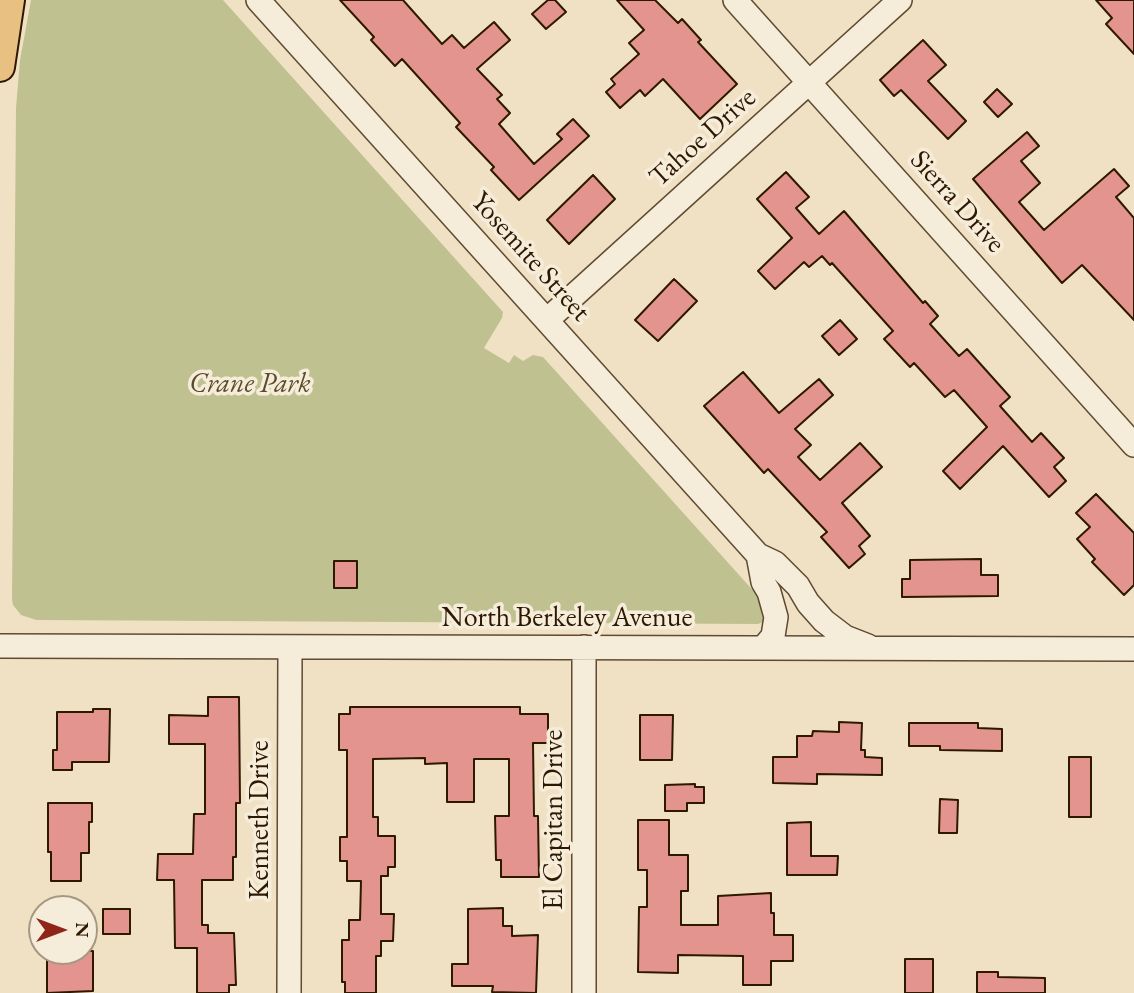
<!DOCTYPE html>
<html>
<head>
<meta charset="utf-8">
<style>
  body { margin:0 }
  #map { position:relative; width:1134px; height:993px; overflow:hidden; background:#f0e1c4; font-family:"EB Garamond",serif }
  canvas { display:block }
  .north { position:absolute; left:28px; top:895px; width:70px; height:70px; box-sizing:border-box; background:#f5ecd9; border:2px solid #a59882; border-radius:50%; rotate:90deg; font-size:19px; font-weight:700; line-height:28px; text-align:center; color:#2e1900 }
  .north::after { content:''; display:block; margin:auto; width:24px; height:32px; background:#8f2418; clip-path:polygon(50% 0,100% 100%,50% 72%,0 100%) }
</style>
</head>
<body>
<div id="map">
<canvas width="1134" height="993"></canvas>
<div class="north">N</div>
</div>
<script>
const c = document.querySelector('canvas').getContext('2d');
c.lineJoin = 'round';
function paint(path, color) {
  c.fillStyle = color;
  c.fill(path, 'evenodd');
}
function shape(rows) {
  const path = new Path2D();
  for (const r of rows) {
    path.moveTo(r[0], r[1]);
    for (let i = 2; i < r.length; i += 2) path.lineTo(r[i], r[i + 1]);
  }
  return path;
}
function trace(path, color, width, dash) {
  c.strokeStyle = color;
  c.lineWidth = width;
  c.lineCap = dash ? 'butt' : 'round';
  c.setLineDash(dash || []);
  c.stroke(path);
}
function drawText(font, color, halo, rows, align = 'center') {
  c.font = font + ' "EB Garamond",serif';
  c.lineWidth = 7;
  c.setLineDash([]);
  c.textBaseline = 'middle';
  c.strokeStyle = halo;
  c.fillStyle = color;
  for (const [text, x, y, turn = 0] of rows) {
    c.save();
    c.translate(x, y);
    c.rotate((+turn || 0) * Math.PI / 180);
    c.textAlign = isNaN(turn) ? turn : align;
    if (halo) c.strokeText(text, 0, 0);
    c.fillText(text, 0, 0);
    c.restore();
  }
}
const green = shape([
  [31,0,223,0,503,312,502,318,484,348,509,363,514,355,523,361,533,355,543,357,767,606,766,621,758,624,36,620,21,615,13,605,12,599,16,108,20,60]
]);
const building = shape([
  [340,0,403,0,442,44,452,35,464,48,494,22,510,40,477,69,502,95,497,99,510,113,499,124,534,164,562,139,557,134,573,119,589,136,519,200,491,170,494,167,456,127,460,123,402,59,395,66,371,40,374,37,340,0],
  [548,0,555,0,566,12,546,29,532,14,548,0],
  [617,0,655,0,678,23,682,19,701,40,698,42,737,84,700,119,663,79,645,96,640,90,620,108,606,92,615,84,611,79,639,54,629,43,644,30,617,0],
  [1096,0,1134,0,1134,54,1106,24,1112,18,1096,0],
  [923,40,946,65,928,81,966,121,948,139,901,90,894,96,880,80,923,40],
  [997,89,1012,104,998,117,984,102,997,89],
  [1027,132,1039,146,1021,161,1040,183,1019,202,1044,230,1114,169,1129,186,1116,197,1134,218,1134,320,1082,265,1062,283,973,179,1027,132],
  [786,172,809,197,796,208,819,234,844,211,923,303,925,301,938,316,930,324,959,356,967,349,1010,397,1000,406,1032,442,1041,433,1064,458,1054,467,1066,481,1049,497,1003,446,960,489,943,471,987,427,954,390,945,397,914,363,910,367,884,339,893,331,832,263,830,265,822,256,809,267,804,262,775,289,758,271,792,238,757,199,786,172],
  [593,175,615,199,569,244,547,220,593,175],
  [674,279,697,301,658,341,635,320,674,279],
  [840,320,857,339,839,355,822,336,840,320],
  [743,372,779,413,819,379,833,395,795,429,811,445,798,457,820,480,860,443,882,467,842,503,870,536,859,546,865,554,849,568,821,537,827,532,768,469,764,473,704,406,743,372],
  [1096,494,1134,533,1134,585,1124,595,1092,562,1095,559,1077,539,1090,527,1076,513,1096,494],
  [981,559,981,575,998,575,998,596,902,597,902,579,910,579,910,560,981,559],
  [334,561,357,561,357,588,334,588,334,561],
  [208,697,239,697,240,803,236,803,236,857,233,857,233,880,202,880,202,925,208,925,208,933,234,933,236,985,229,985,229,993,197,993,197,948,175,948,174,880,157,880,158,854,193,854,194,814,205,814,205,744,169,744,169,715,208,716,208,697],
  [350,707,520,707,520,714,548,714,548,743,533,743,534,816,538,816,539,877,501,877,501,860,496,860,495,816,509,816,509,759,474,759,474,802,447,802,447,763,425,764,425,758,373,759,373,817,378,817,378,836,395,836,395,867,388,867,388,876,381,876,381,914,394,914,393,941,381,941,381,956,376,956,376,993,345,993,345,982,342,982,342,940,349,940,349,920,360,920,361,881,347,881,347,861,340,861,340,837,347,837,347,750,339,750,339,714,350,714,350,707],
  [93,709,110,709,109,762,72,762,72,770,53,770,53,750,57,750,57,712,93,712,93,709],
  [640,715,673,715,672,760,640,760,640,715],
  [839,722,862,723,861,750,865,750,865,757,882,758,882,775,817,774,817,784,773,783,773,757,797,757,797,736,812,736,813,731,839,732,839,722],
  [909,723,978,723,978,728,1002,729,1002,751,940,750,940,746,909,746,909,723],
  [1069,757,1091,757,1091,817,1069,817,1069,757],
  [695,784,695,787,704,787,704,803,687,803,687,811,665,811,665,785,695,784],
  [940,799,958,800,957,833,939,833,940,799],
  [48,803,92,803,92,822,89,822,89,853,81,853,81,881,51,881,51,852,48,852,48,803],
  [638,820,669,820,669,855,688,855,688,891,681,891,681,925,718,925,718,896,771,893,771,913,774,913,774,935,793,935,793,961,771,961,771,985,743,985,743,956,678,955,678,973,638,972,639,907,647,907,647,870,638,870,638,820],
  [811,822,811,856,838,856,837,875,787,875,787,823,811,822],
  [503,908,503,926,512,926,512,936,538,935,536,993,492,992,493,986,452,986,452,964,468,964,468,909,503,908],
  [103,909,130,909,130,934,103,934,103,909],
  [47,951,93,951,93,991,47,993,47,951],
  [905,959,933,959,933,993,905,993,905,959],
  [977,972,998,972,998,977,1045,978,1045,993,977,993,977,972]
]);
const minor = shape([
  [258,0,758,555,775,563,798,586,808,603,824,621,845,637,868,646],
  [735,0,1134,445],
  [547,320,900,0],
  [758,555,763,582,769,592,776,617,773,636,763,648],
  [0,646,1134,649],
  [289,993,290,647],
  [584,993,584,647]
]);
const major = shape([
  [0,67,10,0]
]);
const streetNames = [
  ["Tahoe Drive",703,138,-42],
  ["Sierra Drive",957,202,48],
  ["Yosemite Street",530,257,48],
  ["North Berkeley Avenue",567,618],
  ["Kenneth Drive",260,820,-90],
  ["El Capitan Drive",554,820,-90]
];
const parkNames = [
  ["Crane Park",250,384]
];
paint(green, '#c0c190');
paint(building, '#e4948e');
trace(building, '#2e1900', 2);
trace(minor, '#5e4b31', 26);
trace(major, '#2e1900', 32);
trace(minor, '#f5ecd9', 23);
trace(major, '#e8c082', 28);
drawText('28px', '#2e1900', '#f5ecd9', streetNames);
drawText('italic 28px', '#5a4b2b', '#f5ecd9', parkNames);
</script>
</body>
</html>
